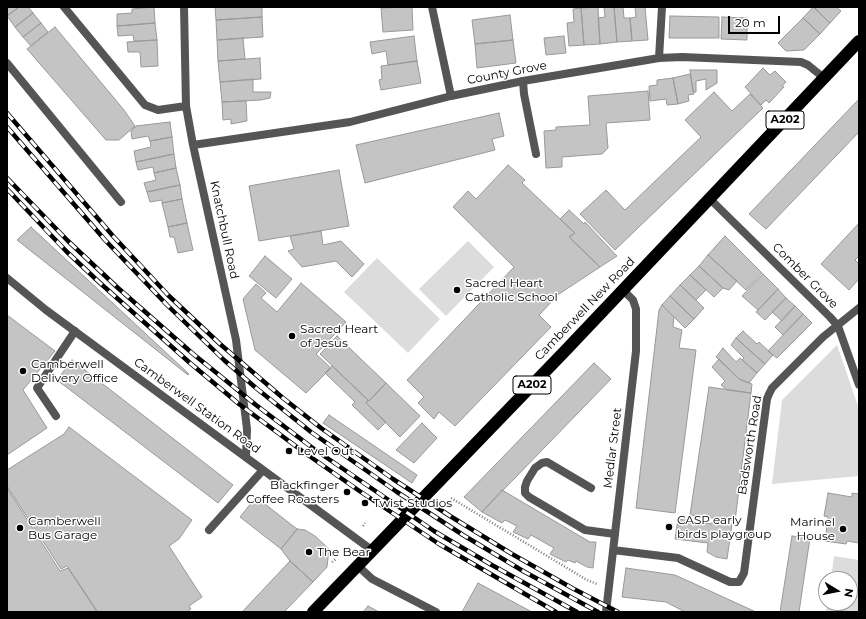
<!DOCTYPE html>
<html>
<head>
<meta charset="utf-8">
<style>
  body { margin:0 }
  #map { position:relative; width:866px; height:619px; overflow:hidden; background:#fff; font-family:Montserrat,sans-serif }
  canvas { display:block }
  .frame { position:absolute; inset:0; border:8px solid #000; pointer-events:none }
  .north { position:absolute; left:818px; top:571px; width:40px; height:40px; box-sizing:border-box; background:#fff; border:1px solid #999; border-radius:50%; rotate:100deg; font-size:11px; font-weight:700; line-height:16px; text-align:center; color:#000 }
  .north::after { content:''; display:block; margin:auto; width:14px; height:18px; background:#000; clip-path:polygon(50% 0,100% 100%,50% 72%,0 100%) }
  .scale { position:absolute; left:728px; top:16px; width:52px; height:18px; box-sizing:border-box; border:2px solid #000; border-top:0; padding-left:5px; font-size:12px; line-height:14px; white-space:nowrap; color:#000; -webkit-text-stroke:3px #fff; paint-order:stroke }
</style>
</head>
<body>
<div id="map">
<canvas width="866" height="619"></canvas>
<div class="frame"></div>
<div class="north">N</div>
<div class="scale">20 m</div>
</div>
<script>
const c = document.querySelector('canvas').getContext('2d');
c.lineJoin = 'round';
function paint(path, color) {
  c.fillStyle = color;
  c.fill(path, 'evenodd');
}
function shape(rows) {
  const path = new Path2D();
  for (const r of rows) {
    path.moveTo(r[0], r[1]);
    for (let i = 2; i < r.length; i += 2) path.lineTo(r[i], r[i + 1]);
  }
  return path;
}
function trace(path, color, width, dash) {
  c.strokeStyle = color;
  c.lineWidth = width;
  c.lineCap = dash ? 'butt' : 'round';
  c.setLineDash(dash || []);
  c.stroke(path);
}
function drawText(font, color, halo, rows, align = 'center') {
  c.font = font + ' Montserrat,sans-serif';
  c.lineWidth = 3;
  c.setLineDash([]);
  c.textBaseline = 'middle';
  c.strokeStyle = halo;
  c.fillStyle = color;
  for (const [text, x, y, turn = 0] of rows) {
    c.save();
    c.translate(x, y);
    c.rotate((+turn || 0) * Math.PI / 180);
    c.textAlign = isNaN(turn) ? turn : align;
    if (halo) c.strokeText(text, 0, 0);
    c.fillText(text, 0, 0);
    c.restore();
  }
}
const green = shape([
  [468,241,494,267,446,316,419,289],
  [377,258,440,319,408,353,344,292],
  [837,345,859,409,859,476,772,484,782,400],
  [834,556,859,560,859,612,826,612,827,603,850,603,850,579,831,579]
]);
const building = shape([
  [7,7,19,7,7,16,7,7],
  [19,7,28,7,33,13,15,27,7,16,19,7],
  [154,7,155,23,117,26,117,14,132,13,132,9,154,7],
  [215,7,262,7,262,17,216,20,215,7],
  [412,7,413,30,383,32,381,8,412,7],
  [598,7,600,44,584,45,581,8,598,7],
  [604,7,614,7,617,42,600,44,598,18,605,17,604,7],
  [614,7,623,7,624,18,630,18,632,41,617,42,614,7],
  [635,7,645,7,648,40,632,41,630,18,636,17,635,7],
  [813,7,830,23,820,34,803,18,813,7],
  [814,7,836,7,841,11,830,23,814,7],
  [581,8,584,45,569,46,567,23,574,22,573,9,581,8],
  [33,13,41,23,23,37,15,27,33,13],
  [510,15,513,40,475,44,472,20,510,15],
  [670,16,719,17,719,38,669,38,670,16],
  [262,17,263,37,217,40,216,20,262,17],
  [722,17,747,18,747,40,721,39,722,17],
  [803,18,820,34,804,50,786,51,778,43,803,18],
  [41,23,48,32,31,46,23,37,41,23],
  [155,23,157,40,134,41,133,35,118,36,117,26,155,23],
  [55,27,124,110,135,126,119,140,106,140,27,49,55,27],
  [414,36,417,61,388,65,386,51,372,54,370,42,414,36],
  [564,36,566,53,546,55,544,38,564,36],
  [243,38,245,59,218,61,217,40,243,38],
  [157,40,158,66,141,67,140,52,128,52,127,42,157,40],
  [513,40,516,63,477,68,475,44,513,40],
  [260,58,261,79,220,82,218,61,260,58],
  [417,61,421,83,381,90,379,80,382,79,381,66,417,61],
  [763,68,770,75,775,71,786,82,782,86,784,87,769,103,766,100,761,105,745,87,763,68],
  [690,70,717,70,717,83,706,90,706,79,696,81,696,92,693,92,690,70],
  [690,74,694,94,688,95,689,101,678,104,673,78,690,74],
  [673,78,678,104,667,105,666,99,650,101,649,86,657,85,657,80,673,78],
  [253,79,253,92,271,92,270,98,261,100,222,102,220,82,253,79],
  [648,91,650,120,606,123,608,148,602,154,562,157,562,167,546,168,544,131,556,130,556,127,590,125,588,96,648,91],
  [714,92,732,111,750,94,763,108,615,250,580,214,606,190,625,210,701,137,685,120,714,92],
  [859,99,859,132,766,229,749,214,859,99],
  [246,101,247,121,231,124,231,119,223,120,222,102,246,101],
  [499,113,504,136,492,139,495,150,365,183,356,145,499,113],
  [170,122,172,137,150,141,148,136,132,139,131,131,136,126,170,122],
  [172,137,174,154,136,162,134,151,151,147,150,141,172,137],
  [174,154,176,168,154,173,153,167,138,170,136,162,174,154],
  [508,165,525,180,522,183,575,233,569,237,600,267,559,294,539,315,551,327,455,426,439,412,434,419,418,403,424,397,407,380,514,267,453,207,468,191,476,199,508,165],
  [176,168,180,185,147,192,144,183,156,180,154,173,176,168],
  [339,170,349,226,259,241,249,186,339,170],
  [180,185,182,199,162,203,162,200,150,202,147,192,180,185],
  [182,199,187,223,168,227,162,203,182,199],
  [569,210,584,224,585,222,617,256,600,267,569,237,575,233,560,219,569,210],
  [187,223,193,250,178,253,174,237,170,237,168,227,187,223],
  [859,223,859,256,855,260,859,264,859,279,849,290,821,264,859,223],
  [31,227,189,374,188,375,17,240,31,227],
  [321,231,323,245,341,241,364,264,352,277,336,261,302,267,288,251,294,249,290,236,321,231],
  [725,236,762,273,746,290,708,255,725,236],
  [708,255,737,281,729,290,723,288,699,266,708,255],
  [265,256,292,279,276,298,249,276,265,256],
  [699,266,723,288,714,297,690,275,699,266],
  [763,274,778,289,758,310,742,296,763,274],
  [690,275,706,290,696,300,680,285,690,275],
  [301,283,346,322,316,354,331,368,306,393,255,350,243,299,256,284,266,293,261,298,277,312,301,283],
  [680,285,704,308,694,319,670,296,680,285],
  [778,289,786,298,765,320,756,312,778,289],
  [670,296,694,319,685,328,662,305,670,296],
  [786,298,795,306,782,321,772,312,786,298],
  [662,305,674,317,673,327,682,330,679,348,696,350,675,513,636,508,659,310,662,305],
  [795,306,803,314,783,335,775,327,795,306],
  [803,314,812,323,777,358,773,355,768,351,803,314],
  [7,315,55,351,23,390,47,428,7,455,7,315],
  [743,331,757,344,759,342,773,355,765,364,736,338,743,331],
  [337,336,386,383,369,401,320,354,337,336],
  [736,338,765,364,757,373,742,360,744,358,731,345,736,338],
  [723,348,736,362,740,358,757,373,749,383,739,379,716,357,723,348],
  [719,359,739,379,752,384,751,393,727,390,721,385,725,381,712,367,719,359],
  [72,360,233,485,218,503,57,380,72,360],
  [594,363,611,379,482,512,464,497,594,363],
  [332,366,368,400,366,403,386,422,378,430,352,405,355,402,325,373,332,366],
  [386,383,420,416,400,437,366,403,368,400,369,401,386,383],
  [709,387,751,393,735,521,690,515,709,387],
  [329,415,417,475,412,483,323,423,329,415],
  [422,423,437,438,414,463,396,450,422,423],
  [69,427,192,520,179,539,169,546,202,597,189,606,191,609,187,612,98,612,67,566,61,569,7,486,7,470,64,434,69,427],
  [7,488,60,571,68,568,97,612,7,612,7,488],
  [502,490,590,542,596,542,593,568,587,567,576,561,575,563,568,560,566,562,550,554,554,548,531,535,528,539,513,532,517,526,505,520,502,523,482,512,502,490],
  [828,493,852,497,852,493,859,494,859,543,847,541,846,544,825,541,828,517,824,516,828,493],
  [256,497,297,529,281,549,240,517,256,497],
  [678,519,712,524,712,522,732,524,727,559,716,557,707,552,708,543,675,539,678,519],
  [297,529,305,530,315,536,329,549,327,567,313,582,290,561,281,549,297,529],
  [792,536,810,538,799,612,780,612,792,536],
  [290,561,313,582,284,612,242,612,290,561],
  [626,568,675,575,756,612,685,612,666,602,622,597,626,568],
  [478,583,532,612,462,612,478,583],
  [368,606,379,612,363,612,368,606]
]);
const path = shape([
  [451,498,587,580,597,584],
  [363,526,365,523],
  [332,562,336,559]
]);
const lane = shape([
  [7,63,121,202],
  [523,81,524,94,536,154],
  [56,416,37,388,75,331],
  [591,488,547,462,542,463,535,468,527,481,525,487,525,493,529,497,585,530,615,534],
  [358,566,372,579,436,612]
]);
const street = shape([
  [64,7,145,105,158,110,186,106],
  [184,7,186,106,193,145,236,340,247,429,246,457],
  [432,7,451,96],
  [659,58,662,7],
  [193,145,350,122,451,96,523,81,659,58,682,57,801,62,808,65,824,78],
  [710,199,830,317,838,326,859,385],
  [7,278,46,310,373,551],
  [209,530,263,470],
  [613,550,678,558,730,582,739,582,744,573,767,399,769,394,772,388,823,337,859,308],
  [606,612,636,351,636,309,633,300,623,290]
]);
const highway = shape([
  [313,612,565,351,859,41]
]);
const rail = shape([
  [7,113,113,236,168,295,220,344,283,398,321,428,393,479,450,516,512,554,572,588,618,612],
  [7,127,105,240,167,305,224,360,256,388,311,432,397,492,463,535,523,571,598,612],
  [7,178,68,241,118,288,192,353,256,405,314,449,434,531,490,564,577,612],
  [7,189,67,252,100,283,190,363,239,404,305,453,358,490,439,544,556,612]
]);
const markers = [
  [457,290,4,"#000"],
  [292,336,4,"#000"],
  [23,371,4,"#000"],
  [289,451,4,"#000"],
  [347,492,4,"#000"],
  [365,503,4,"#000"],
  [669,527,4,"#000"],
  [20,528,4,"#000"],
  [843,529,4,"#000"],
  [309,552,4,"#000"]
];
const shields = [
  [785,120,38],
  [532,385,38]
];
const shieldNames = [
  ["A202",785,120],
  ["A202",532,385]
];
const streetNames = [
  ["County Grove",507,73,-11],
  ["Knatchbull Road",224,230,78],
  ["Comber Grove",805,276,45],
  ["Camberwell New Road",585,309,-46],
  ["Camberwell Station Road",197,406,36],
  ["Badsworth Road",750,445,-81],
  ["Medlar Street",613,448,-83]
];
const poiNames = [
  ["Sacred Heart",465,283],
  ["Catholic School",465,297],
  ["Sacred Heart",300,329],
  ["of Jesus",300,343],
  ["Camberwell",31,364],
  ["Delivery Office",31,378],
  ["Level Out",297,451],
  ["Blackfinger",339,485,"right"],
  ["Coffee Roasters",339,499,"right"],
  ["Twist Studios",373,503],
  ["CASP early",677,520],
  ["birds playgroup",677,534],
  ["Camberwell",28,521],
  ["Bus Garage",28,535],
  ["Marinel",835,522,"right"],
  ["House",835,536,"right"],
  ["The Bear",317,552]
];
paint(green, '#dcdcdc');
paint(building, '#c4c4c4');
trace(building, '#999', 1);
trace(path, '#777', 2.5, [1, 2]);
trace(lane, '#555', 8);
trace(street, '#555', 8);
trace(highway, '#000', 12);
trace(rail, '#000', 4.5);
trace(rail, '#fff', 3, [9]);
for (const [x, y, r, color] of markers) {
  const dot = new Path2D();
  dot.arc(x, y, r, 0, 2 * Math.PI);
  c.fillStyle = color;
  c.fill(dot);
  trace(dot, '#fff', 1.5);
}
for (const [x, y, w] of shields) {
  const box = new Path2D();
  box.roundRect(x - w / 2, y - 9, w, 18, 3);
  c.fillStyle = '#fff';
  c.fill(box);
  trace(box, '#000', 1);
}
drawText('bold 11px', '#000', null, shieldNames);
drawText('12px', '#000', '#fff', streetNames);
drawText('12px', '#000', '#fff', poiNames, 'left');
</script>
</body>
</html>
